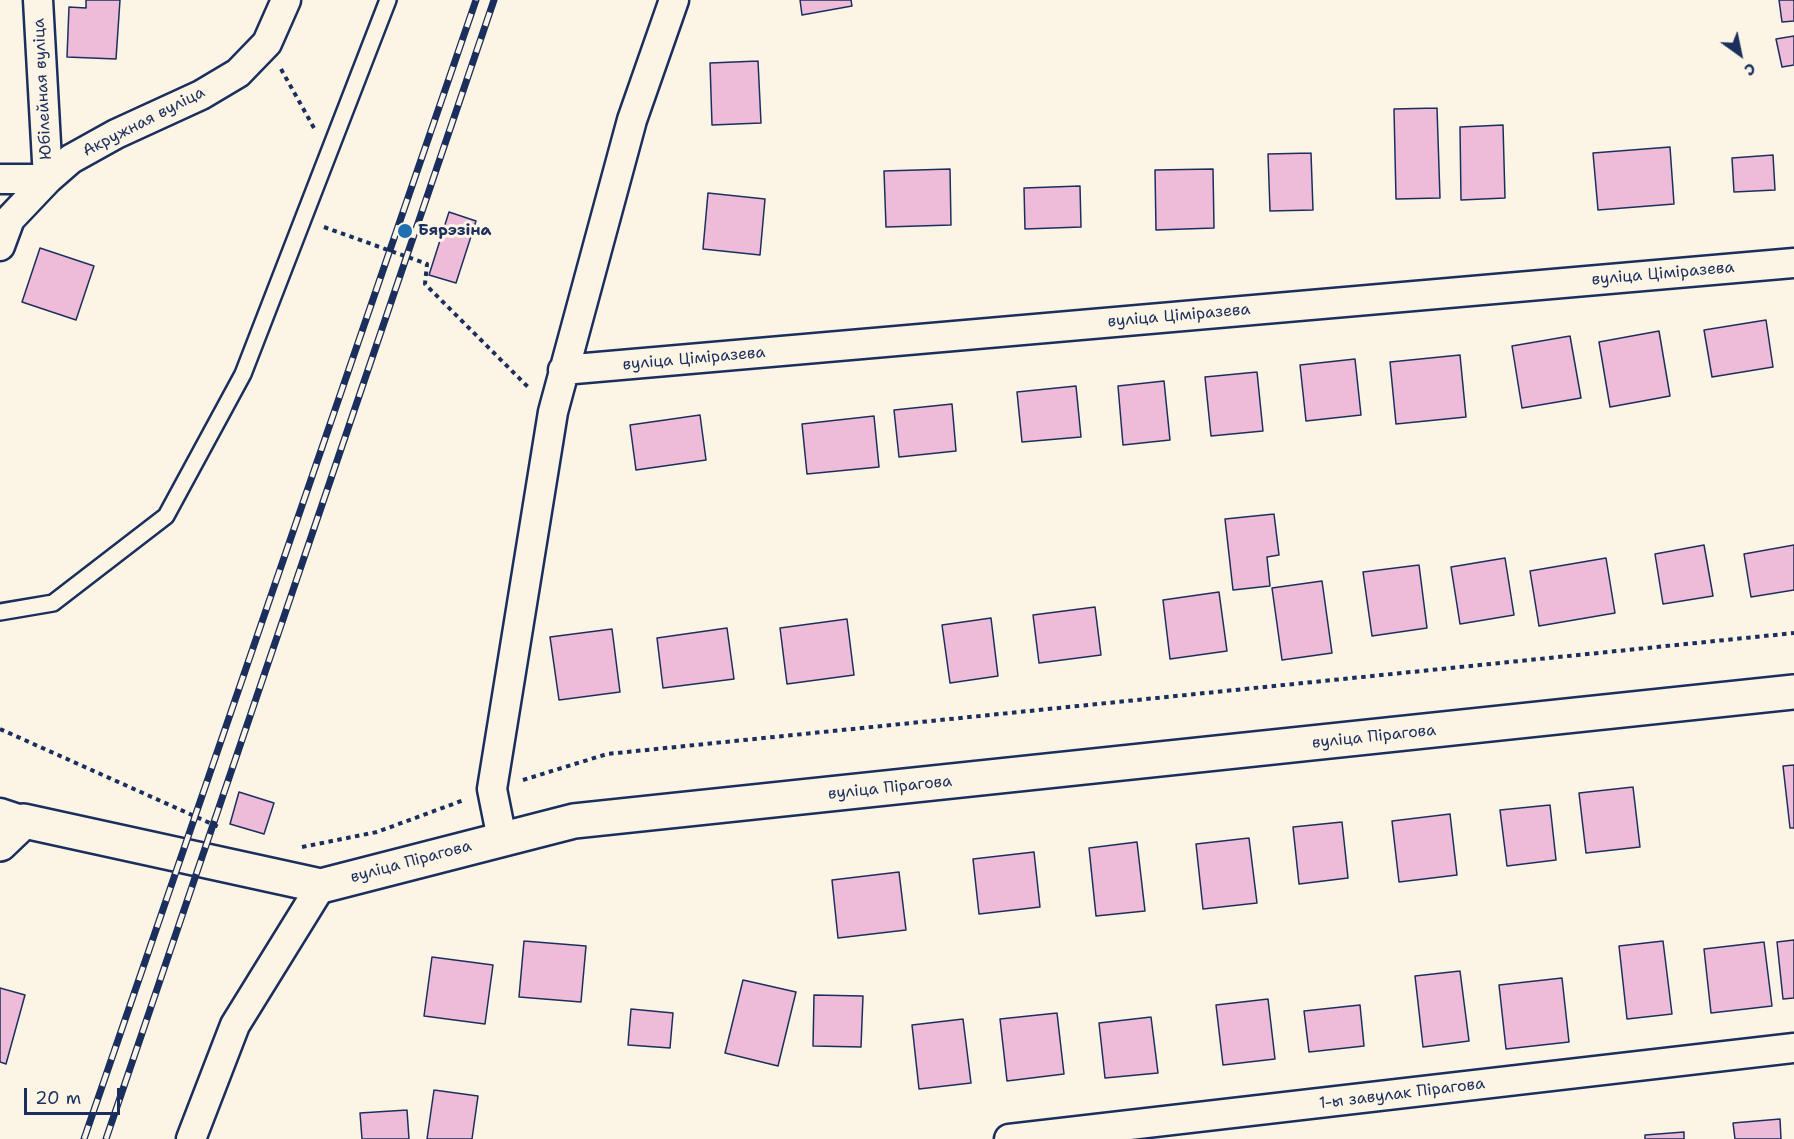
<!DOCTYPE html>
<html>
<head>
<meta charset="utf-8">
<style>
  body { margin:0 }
  #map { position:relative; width:1794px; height:1139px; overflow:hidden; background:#fcf5e5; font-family:"Shantell Sans",sans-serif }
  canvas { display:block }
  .north { position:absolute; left:1710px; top:24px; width:60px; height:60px; -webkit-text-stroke:4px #fcf5e5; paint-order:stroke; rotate:147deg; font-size:16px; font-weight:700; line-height:24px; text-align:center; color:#1b2f5e }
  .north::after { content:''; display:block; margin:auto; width:21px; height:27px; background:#1b2f5e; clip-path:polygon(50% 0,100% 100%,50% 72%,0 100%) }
  .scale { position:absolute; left:24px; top:1088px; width:96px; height:27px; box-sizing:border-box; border:3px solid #1b2f5e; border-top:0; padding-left:8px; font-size:18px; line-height:21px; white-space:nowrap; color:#1b2f5e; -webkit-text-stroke:4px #fcf5e5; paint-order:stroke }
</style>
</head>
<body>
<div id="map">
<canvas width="1794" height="1139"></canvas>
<div class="north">С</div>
<div class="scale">20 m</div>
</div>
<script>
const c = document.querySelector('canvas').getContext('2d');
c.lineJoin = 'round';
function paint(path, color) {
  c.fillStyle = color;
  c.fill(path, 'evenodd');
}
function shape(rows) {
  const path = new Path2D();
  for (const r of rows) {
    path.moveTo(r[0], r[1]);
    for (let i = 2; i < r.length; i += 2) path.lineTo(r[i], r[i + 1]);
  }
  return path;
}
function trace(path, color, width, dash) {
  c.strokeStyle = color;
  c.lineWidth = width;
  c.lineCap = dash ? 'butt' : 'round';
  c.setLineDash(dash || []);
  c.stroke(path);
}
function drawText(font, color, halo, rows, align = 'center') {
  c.font = font + ' "Shantell Sans",sans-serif';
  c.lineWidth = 6;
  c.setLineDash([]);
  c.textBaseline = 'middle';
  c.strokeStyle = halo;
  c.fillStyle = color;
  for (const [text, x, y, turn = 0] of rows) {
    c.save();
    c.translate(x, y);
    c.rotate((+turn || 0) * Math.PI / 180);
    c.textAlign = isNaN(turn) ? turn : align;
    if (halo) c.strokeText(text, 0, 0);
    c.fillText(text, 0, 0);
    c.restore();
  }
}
const building = shape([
  [86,0,120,0,116,59,67,57,69,7,86,8,86,0],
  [800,0,851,0,852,6,802,15,800,0],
  [1779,0,1794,0,1794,21,1782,22,1779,0],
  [1794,36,1794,65,1782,67,1776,39,1794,36],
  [758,61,761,123,712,125,710,63,758,61],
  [1437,108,1440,198,1396,199,1394,109,1437,108],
  [1503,125,1505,198,1461,200,1460,127,1503,125],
  [1670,147,1674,204,1598,210,1593,153,1670,147],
  [1311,153,1313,210,1270,211,1268,154,1311,153],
  [1773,155,1775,190,1734,192,1732,158,1773,155],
  [950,169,951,225,886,227,884,171,950,169],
  [1213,169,1214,228,1156,230,1155,170,1213,169],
  [1080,186,1081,227,1025,229,1024,188,1080,186],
  [708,193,765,199,760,255,703,249,708,193],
  [449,212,476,221,456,283,429,275,449,212],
  [40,248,94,266,76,320,22,302,40,248],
  [1766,320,1773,367,1712,377,1704,330,1766,320],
  [1659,331,1670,396,1610,407,1599,342,1659,331],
  [1570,336,1581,398,1522,408,1512,346,1570,336],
  [1460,355,1466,417,1396,424,1390,362,1460,355],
  [1355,359,1361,415,1306,421,1300,365,1355,359],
  [1257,372,1263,431,1211,436,1205,377,1257,372],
  [1164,381,1170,440,1123,445,1118,386,1164,381],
  [1076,386,1081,437,1022,442,1017,392,1076,386],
  [952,404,956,451,899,457,894,410,952,404],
  [700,415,706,460,636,470,630,425,700,415],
  [874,416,879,467,807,474,802,424,874,416],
  [1274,514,1279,555,1267,557,1270,586,1233,590,1225,519,1274,514],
  [1704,545,1713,596,1663,604,1655,554,1704,545],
  [1794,545,1794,590,1751,597,1744,554,1794,545],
  [1505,558,1514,615,1460,624,1451,567,1505,558],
  [1606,558,1615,613,1539,626,1530,571,1606,558],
  [1419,565,1427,628,1372,636,1363,572,1419,565],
  [1322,581,1332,653,1282,660,1272,588,1322,581],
  [1219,592,1227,651,1170,659,1163,600,1219,592],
  [1095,607,1101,655,1039,663,1033,615,1095,607],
  [991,618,998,676,950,683,942,625,991,618],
  [847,619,854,675,787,684,780,628,847,619],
  [727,628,734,679,663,688,657,638,727,628],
  [612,629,620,692,559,700,550,637,612,629],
  [1794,765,1794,828,1790,828,1783,766,1794,765],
  [1633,787,1640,847,1586,853,1579,793,1633,787],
  [239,792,274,803,264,834,230,824,239,792],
  [1550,805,1556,860,1507,866,1500,810,1550,805],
  [1450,814,1457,875,1399,882,1392,821,1450,814],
  [1342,822,1348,878,1299,884,1293,827,1342,822],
  [1249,838,1257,903,1203,909,1196,844,1249,838],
  [1137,842,1145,911,1096,916,1089,848,1137,842],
  [1034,852,1040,907,979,914,973,859,1034,852],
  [899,872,906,930,838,938,832,880,899,872],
  [1794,940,1794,998,1783,999,1777,942,1794,940],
  [524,941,586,946,581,1002,519,997,524,941],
  [1663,941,1672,1014,1627,1019,1619,946,1663,941],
  [1764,942,1772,1006,1711,1013,1704,949,1764,942],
  [432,957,493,965,485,1024,424,1016,432,957],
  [1460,971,1469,1041,1423,1047,1415,976,1460,971],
  [1562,978,1569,1042,1506,1049,1499,985,1562,978],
  [743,980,796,992,778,1066,725,1053,743,980],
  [0,988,25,995,6,1064,0,1062,0,988],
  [814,995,863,996,861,1047,813,1046,814,995],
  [1268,999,1275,1059,1223,1065,1216,1005,1268,999],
  [1360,1005,1364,1046,1309,1052,1304,1011,1360,1005],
  [631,1009,673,1013,670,1048,628,1045,631,1009],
  [1057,1013,1064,1074,1007,1081,1000,1019,1057,1013],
  [1151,1017,1158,1073,1105,1078,1099,1023,1151,1017],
  [963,1019,971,1083,919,1089,912,1025,963,1019],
  [434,1090,478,1096,472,1139,427,1139,434,1090],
  [407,1110,409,1139,362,1139,360,1113,407,1110],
  [1780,1119,1781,1139,1735,1139,1733,1123,1780,1119],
  [1684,1132,1684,1139,1645,1139,1645,1135,1684,1132]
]);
const path = shape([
  [281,69,314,128],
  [324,227,427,264,425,284,529,388],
  [0,729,221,828],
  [523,780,607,754,1794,633],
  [302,847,377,832,464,800]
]);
const lane = shape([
  [0,612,53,603,166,516,243,374,388,0]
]);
const street = shape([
  [0,179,48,179,38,0],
  [0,246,10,219,48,179,71,159,116,134,201,95,238,73,267,43,286,0],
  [563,370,1794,263],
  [0,813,24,821],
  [502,839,492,789,553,412,632,120,674,0],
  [191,1139,235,1025,321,886],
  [1009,1139,1794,1048]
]);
const secondary = shape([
  [0,844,24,821,321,886,574,821,1794,692]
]);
const rail = shape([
  [84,1139,476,0],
  [106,1139,494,0]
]);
const markers = [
  [405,231,8,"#1f6fb2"]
];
const streetNames = [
  ["Юбілейная вуліца",43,89,-93],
  ["Акружная вуліца",144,122,-27],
  ["вуліца Ціміразева",1663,274,-5],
  ["вуліца Ціміразева",1179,316,-5],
  ["вуліца Ціміразева",694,359,-5],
  ["вуліца Пірагова",1374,737,-6],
  ["вуліца Пірагова",890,788,-6],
  ["вуліца Пірагова",411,862,-15],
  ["1-ы завулак Пірагова",1402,1094,-7]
];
const poiNames = [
  ["Бярэзіна",418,231]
];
paint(building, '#eebbd9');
trace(building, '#1b2f5e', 1.5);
trace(lane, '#1b2f5e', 20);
trace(street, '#1b2f5e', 33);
trace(secondary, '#1b2f5e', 38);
trace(path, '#1b2f5e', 4, [4.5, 4.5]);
trace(lane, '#fcf5e5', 15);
trace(street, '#fcf5e5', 28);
trace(secondary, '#fcf5e5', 33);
trace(rail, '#1b2f5e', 7);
trace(rail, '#fcf5e5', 4.5, [14]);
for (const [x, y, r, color] of markers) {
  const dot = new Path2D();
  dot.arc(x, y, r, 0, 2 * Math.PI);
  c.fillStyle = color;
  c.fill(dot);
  trace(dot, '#fcf5e5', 2);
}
drawText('16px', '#1b2f5e', '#fcf5e5', streetNames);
drawText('bold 16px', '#1b2f5e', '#fcf5e5', poiNames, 'left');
</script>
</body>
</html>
